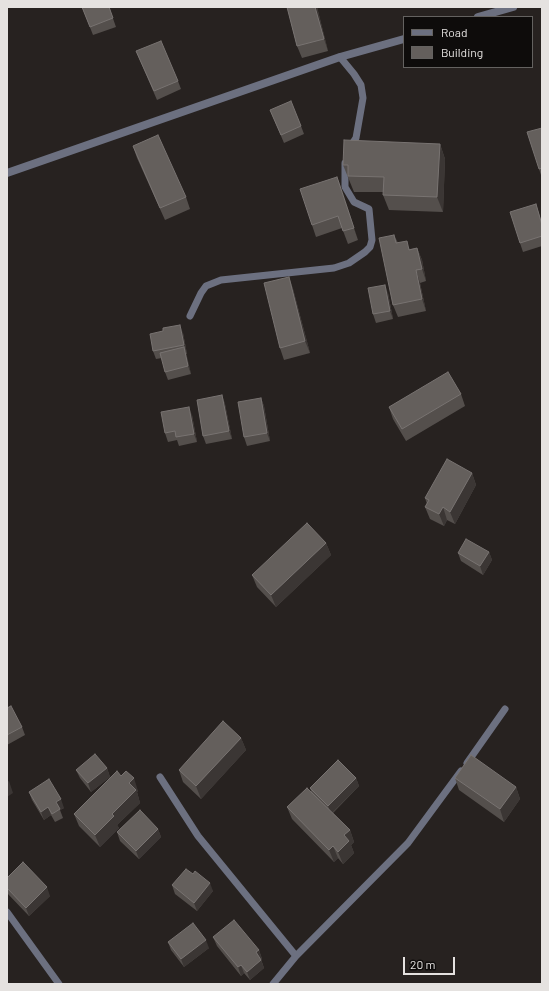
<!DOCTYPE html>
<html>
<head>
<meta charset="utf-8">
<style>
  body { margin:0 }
  #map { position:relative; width:549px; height:991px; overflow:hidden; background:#272220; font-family:Barlow,sans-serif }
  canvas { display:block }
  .frame { position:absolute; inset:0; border:8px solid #e5e2e0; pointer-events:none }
  .legend { position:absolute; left:403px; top:16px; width:130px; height:52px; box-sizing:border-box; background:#0e0c0b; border:1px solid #646260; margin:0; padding:5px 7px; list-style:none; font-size:12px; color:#e5e2e0 }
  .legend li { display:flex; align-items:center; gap:8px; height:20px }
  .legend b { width:20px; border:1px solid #646260 }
  .scale { position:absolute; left:403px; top:957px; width:52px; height:18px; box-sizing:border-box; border:2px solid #e5e2e0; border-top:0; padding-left:5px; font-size:12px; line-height:14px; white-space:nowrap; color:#e5e2e0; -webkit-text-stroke:3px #0e0c0b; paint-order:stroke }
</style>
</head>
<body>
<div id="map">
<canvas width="549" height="991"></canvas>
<div class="frame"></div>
<ul class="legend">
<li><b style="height:5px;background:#6c7080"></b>Road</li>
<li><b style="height:11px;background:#645f5c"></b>Building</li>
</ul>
<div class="scale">20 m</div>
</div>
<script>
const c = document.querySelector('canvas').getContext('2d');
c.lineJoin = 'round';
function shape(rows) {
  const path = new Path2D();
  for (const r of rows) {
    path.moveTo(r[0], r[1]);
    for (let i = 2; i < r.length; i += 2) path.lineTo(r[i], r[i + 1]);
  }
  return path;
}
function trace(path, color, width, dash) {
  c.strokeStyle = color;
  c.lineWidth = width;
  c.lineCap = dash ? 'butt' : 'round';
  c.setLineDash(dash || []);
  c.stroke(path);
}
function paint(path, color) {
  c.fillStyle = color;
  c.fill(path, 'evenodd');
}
const service = shape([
  [340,57,354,74,361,85,363,98,356,138,350,147],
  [190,316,201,293,206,286,221,280,334,268,349,263,365,252,370,247,372,240,369,209,354,202,345,187,345,163],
  [467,763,505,709],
  [160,777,198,836,296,956],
  [7,912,59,984],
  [273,984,296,956,408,843,461,771]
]);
const minor = shape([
  [478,17,513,7],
  [7,173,340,57,404,39]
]);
const wall = shape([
  [82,7,109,7,116,27,93,35],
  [287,7,317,7,328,51,302,58,297,46],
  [136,51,178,81,181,89,157,100],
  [270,110,301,126,304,134,284,143],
  [542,128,542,178,539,169],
  [440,144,445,159,443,212,389,210,383,195,384,192,354,192,343,165],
  [133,146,186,197,190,209,165,220,137,158],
  [337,177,358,240,348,244,342,228,316,237,312,225],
  [536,204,542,223,542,246,523,252,520,243],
  [394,235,398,243,410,249,417,248,422,260,426,281,420,283,426,311,398,317,393,305],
  [289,277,293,289,310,353,284,360,280,348],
  [388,293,393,319,376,323,373,314],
  [183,333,187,354,186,354,191,374,168,380,165,372,162,358,156,359,153,351],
  [461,394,465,406,406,441,393,419,389,407],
  [222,395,225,404,232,439,206,444,203,436],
  [261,398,264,406,270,441,247,446,244,437],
  [192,415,197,442,179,446,177,440,168,442,165,433],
  [472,473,476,485,455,524,447,520,444,526,430,519,425,507,427,504,425,498],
  [326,543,331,555,276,607,257,587,252,575],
  [489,552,492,560,483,575,461,561,458,553],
  [7,708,22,727,25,735,7,745],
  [241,738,246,750,201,799,183,782,179,770],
  [107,768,110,777,91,792,80,778,76,770],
  [121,776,138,791,137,792,140,803,117,825,119,828,100,847,79,826,74,814],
  [356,778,359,786,333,813,350,830,354,842,351,845,354,853,343,864,338,858,334,862,292,819,287,807,311,791,310,788],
  [455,778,516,787,520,799,504,822,459,790],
  [29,792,64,808,60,810,63,818,55,822,51,815,44,820,32,800],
  [158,829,161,837,139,859,120,841,117,832],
  [193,874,213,891,197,911,175,894,172,885],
  [7,878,50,896,29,916,7,893],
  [213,937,259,950,262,959,261,959,264,968,250,980,244,973,241,976,217,946],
  [168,942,209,948,184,967,171,950]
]);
const shadedWall = shape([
  [315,7,317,7,328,51,324,39],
  [440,144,445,159,443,212,437,197],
  [337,177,342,189,358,240],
  [417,248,422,260,426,281,422,269],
  [416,270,420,283,426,311,422,299],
  [289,277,293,289,310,353,305,341],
  [385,285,388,293,393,319,390,311],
  [180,325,183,333,187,354,184,345],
  [184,347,187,356,191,374,188,366],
  [222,395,225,404,232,439,229,431],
  [261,398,264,406,270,441,267,433],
  [189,407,192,415,197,442,194,434],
  [472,473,476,485,455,524,450,512],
  [443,507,447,520,444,526,439,514],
  [326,543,331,555,276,607,271,595],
  [489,552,492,560,483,575,480,566],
  [241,738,246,750,201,799,196,786],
  [107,768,110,777,91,792,88,783],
  [134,778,138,791,137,792,140,803,117,825,119,828,100,847,95,835,112,814,129,783],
  [356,778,359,786,331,814,328,806],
  [9,781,13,793,7,797,7,782],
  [516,787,520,799,504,822,500,809],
  [61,799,64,808,60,810,56,802],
  [48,807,51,815,44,820,41,812],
  [158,829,161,837,139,859,136,851],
  [350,830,354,842,351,845,354,853,343,864,338,852,344,835],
  [333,846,338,858,334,862,329,850],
  [210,883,213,891,197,911,194,903],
  [47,887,50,896,29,916,26,908],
  [206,940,209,948,184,967,181,959],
  [259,950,262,959,259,961,256,952],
  [261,960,264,968,250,980,247,972],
  [241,965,244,973,241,976,238,967]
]);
const building = shape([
  [82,7,109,7,113,18,90,27,82,7],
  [287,7,315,7,324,39,297,46,287,7],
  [161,41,178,81,154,91,136,51,161,41],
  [291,101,301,126,281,135,270,110,291,101],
  [542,128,542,168,539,169,527,132,542,128],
  [158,135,186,197,160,208,133,146,158,135],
  [344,140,440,144,437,197,383,195,384,177,348,176,348,165,343,165,344,140],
  [337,177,354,228,343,231,338,216,312,225,300,189,337,177],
  [536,204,542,225,542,236,520,243,510,212,536,204],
  [394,235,396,243,407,241,409,250,417,248,422,269,416,270,422,299,393,305,379,238,394,235],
  [289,277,305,341,280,348,264,283,289,277],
  [385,285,390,311,373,314,368,288,385,285],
  [180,325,184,345,153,351,150,334,163,331,163,328,180,325],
  [184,347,188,366,165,372,160,353,184,347],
  [448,372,461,394,402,429,389,407,448,372],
  [222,395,229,431,203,436,197,400,222,395],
  [261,398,267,433,244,437,238,402,261,398],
  [189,407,194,434,176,437,175,431,165,433,161,412,189,407],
  [447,459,472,473,450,512,443,507,439,514,425,507,429,500,425,498,447,459],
  [307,523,326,543,271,595,252,575,307,523],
  [466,539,489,552,480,566,458,553,466,539],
  [11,706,22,727,7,735,7,708,11,706],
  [223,721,241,738,196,786,179,770,223,721],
  [95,754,107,768,88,783,76,770,95,754],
  [471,755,516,787,500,809,455,778,471,755],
  [338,760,356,778,328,806,310,788,338,760],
  [117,771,121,776,126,771,134,778,129,783,136,790,112,814,114,816,95,835,74,814,117,771],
  [49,779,61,799,56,802,60,809,52,814,48,807,41,812,29,792,49,779],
  [307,788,350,830,344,835,349,841,338,852,333,846,329,850,287,807,307,788],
  [140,810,158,829,136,851,117,832,140,810],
  [23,862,47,887,26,908,7,888,7,878,23,862],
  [186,869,193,874,195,871,210,883,194,903,172,885,186,869],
  [234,920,259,950,256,952,261,960,247,972,241,965,238,967,213,937,234,920],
  [193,923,206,940,181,959,168,942,193,923]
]);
trace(service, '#6c7080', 7);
trace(minor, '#6c7080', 8);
paint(wall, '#544f4c');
paint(shadedWall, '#3b3634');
paint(building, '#645f5c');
trace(building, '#787371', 1);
</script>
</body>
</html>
